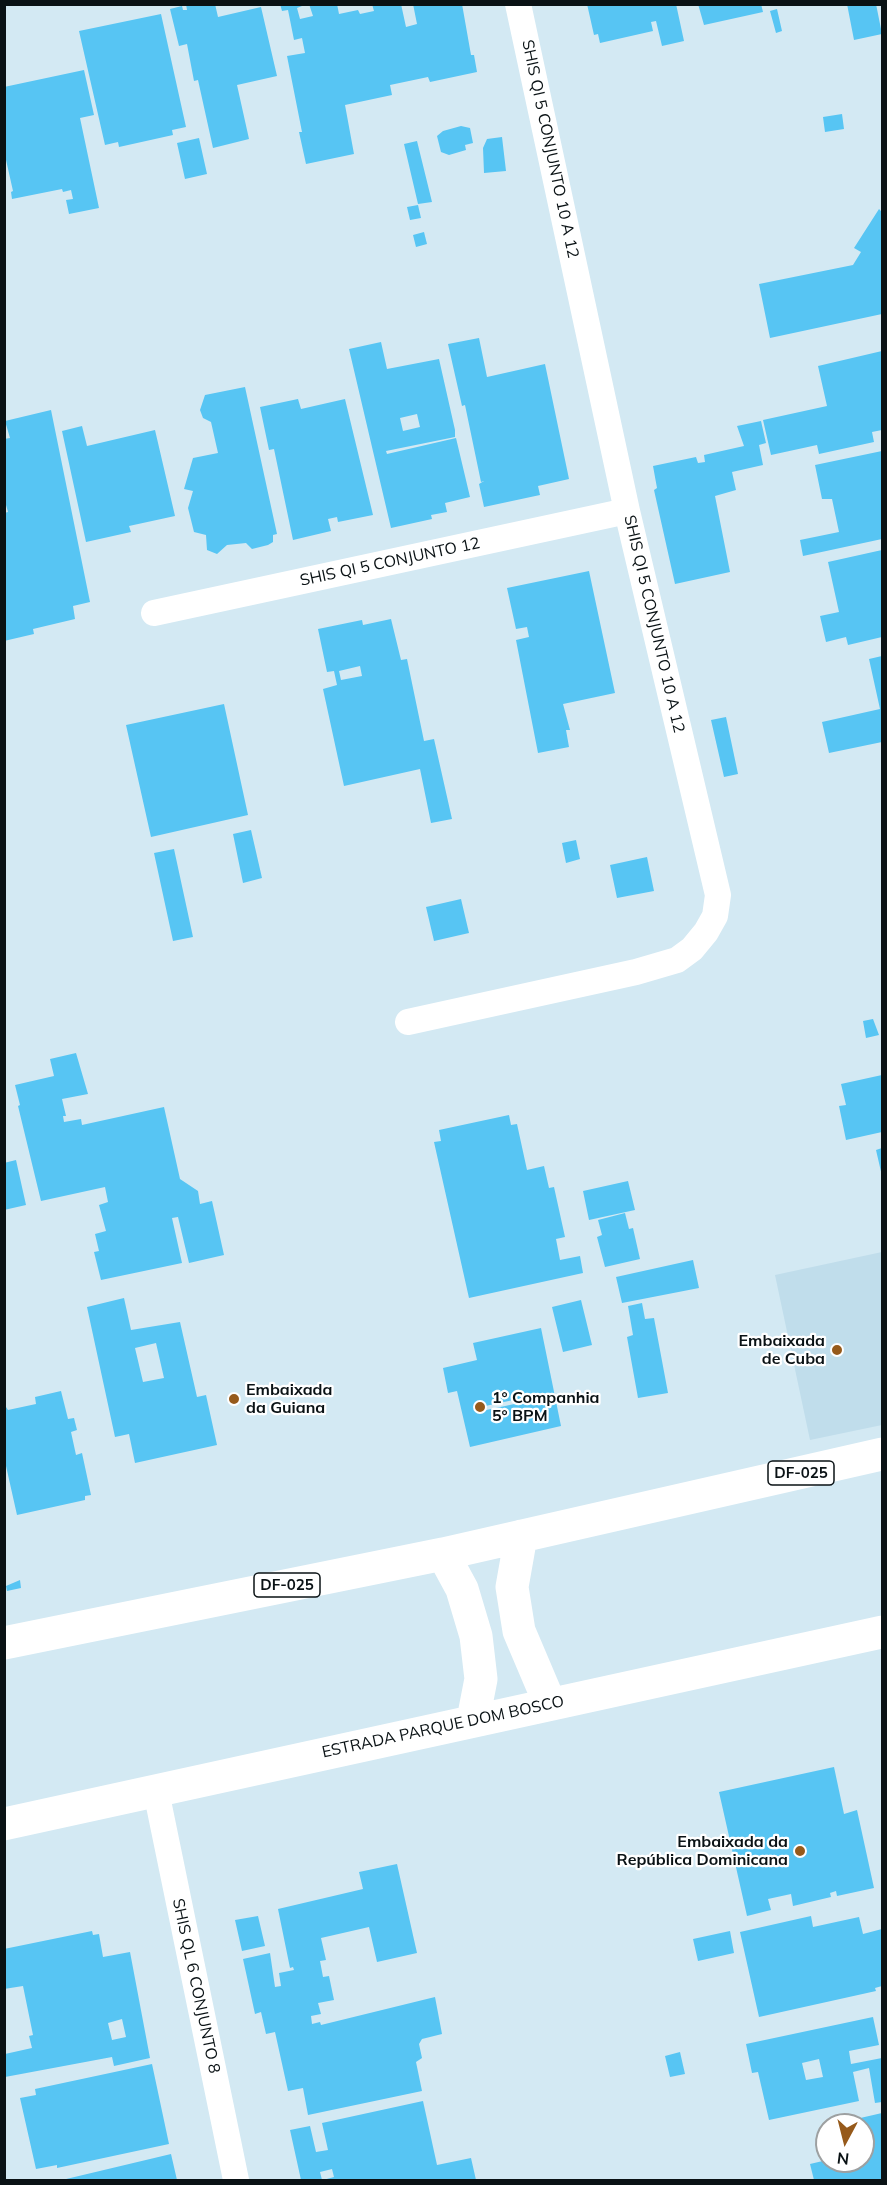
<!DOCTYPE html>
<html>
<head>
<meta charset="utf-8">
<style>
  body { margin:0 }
  #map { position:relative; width:887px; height:2185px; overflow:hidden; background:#d3e9f3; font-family:Mulish,sans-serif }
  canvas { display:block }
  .frame { position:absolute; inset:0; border:6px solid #0a1215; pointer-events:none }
  .north { position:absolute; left:815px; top:2113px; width:60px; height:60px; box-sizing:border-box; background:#fff; border:2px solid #9da0a1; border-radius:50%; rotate:187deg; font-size:16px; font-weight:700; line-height:24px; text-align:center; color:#0a1215 }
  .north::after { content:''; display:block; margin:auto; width:21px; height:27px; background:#965a1b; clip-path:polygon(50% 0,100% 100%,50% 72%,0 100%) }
</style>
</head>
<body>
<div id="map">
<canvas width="887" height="2185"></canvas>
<div class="frame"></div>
<div class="north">N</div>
</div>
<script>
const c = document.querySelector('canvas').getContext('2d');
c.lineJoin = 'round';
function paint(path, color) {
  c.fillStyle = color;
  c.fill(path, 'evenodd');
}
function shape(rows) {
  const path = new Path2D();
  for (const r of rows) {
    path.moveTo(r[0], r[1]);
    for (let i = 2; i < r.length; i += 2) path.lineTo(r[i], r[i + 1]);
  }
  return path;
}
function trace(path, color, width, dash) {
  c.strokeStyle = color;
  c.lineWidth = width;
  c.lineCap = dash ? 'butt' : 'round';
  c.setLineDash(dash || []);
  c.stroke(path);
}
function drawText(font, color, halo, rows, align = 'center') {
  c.font = font + ' Mulish,sans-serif';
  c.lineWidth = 4.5;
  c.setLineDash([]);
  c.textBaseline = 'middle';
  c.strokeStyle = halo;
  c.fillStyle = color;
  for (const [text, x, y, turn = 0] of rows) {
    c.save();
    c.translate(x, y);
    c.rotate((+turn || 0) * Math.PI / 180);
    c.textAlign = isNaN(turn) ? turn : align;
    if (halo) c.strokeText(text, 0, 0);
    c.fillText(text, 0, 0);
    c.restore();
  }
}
const built = shape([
  [882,1252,882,1425,810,1440,775,1275]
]);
const building = shape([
  [186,4,215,4,218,17,261,7,277,76,237,85,249,139,213,148,198,80,194,81,187,44,179,46,170,9,182,6,183,10,187,10],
  [280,4,307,4,297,8,300,19,313,16,309,4,337,4,339,14,358,10,360,14,374,11,372,4,401,4,406,27,417,24,413,4,462,4,471,55,474,55,477,72,430,82,428,77,390,85,392,95,345,105,354,154,306,164,299,132,302,132,287,56,305,53,302,38,294,40,288,10,282,11],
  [587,4,676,4,684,41,662,46,656,21,651,22,653,31,600,43,598,34,594,35],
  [698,4,761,4,763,12,704,25],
  [847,4,876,4,882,34,854,40],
  [777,9,782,31,776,33,770,11],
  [161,14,186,127,172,130,173,135,119,147,118,142,105,145,79,31],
  [84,70,94,115,80,118,99,208,69,214,66,200,73,199,71,190,63,192,62,189,12,199,11,192,13,191,4,151,4,87],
  [842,114,844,129,825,132,823,117],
  [461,126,470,128,473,143,465,145,466,150,449,155,441,152,437,136,443,131],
  [502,137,506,171,484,173,483,148,487,139],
  [199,138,207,174,185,179,177,143],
  [417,141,432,202,418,204,404,144],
  [418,205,421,218,410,220,407,207],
  [879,209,882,212,882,314,770,338,759,284,853,265,861,252,854,248],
  [424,232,427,244,416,247,413,235],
  [479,338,487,377,545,364,569,479,538,486,540,495,484,507,479,484,484,481,481,482,465,405,462,406,448,344],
  [381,342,387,369,439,359,455,430,455,437,386,451,387,454,456,438,470,497,445,503,447,512,431,515,432,519,391,528,349,349],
  [417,414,420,427,403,431,400,418],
  [882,351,882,430,872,432,874,442,819,454,817,445,771,455,763,420,827,406,818,366],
  [245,387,277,534,273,535,273,542,268,545,252,549,246,543,227,545,217,554,207,550,206,535,194,532,188,508,193,491,184,489,193,458,218,453,211,422,203,418,200,410,205,395],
  [298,399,301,409,345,399,373,515,338,522,337,517,328,519,331,531,293,540,274,449,269,450,260,407],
  [51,410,90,602,73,606,75,619,33,629,34,634,4,641,4,513,8,512,4,498,4,439,10,438,5,421],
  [761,421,766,443,759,445,763,465,732,472,736,490,715,496,730,572,675,584,654,490,657,488,653,466,696,457,698,463,705,462,704,455,744,446,737,426],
  [82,426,87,446,155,430,175,516,129,526,131,532,86,542,62,431],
  [882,451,882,539,803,556,800,540,839,532,832,499,822,499,815,465],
  [882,550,882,637,848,645,846,637,826,642,820,616,839,612,828,562],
  [589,571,615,693,563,704,570,730,566,730,569,747,538,753,516,640,529,637,527,627,516,629,507,588],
  [391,619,401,660,407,659,424,741,434,739,452,819,431,823,420,769,344,786,323,689,337,685,334,671,327,672,318,629,362,620,363,625],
  [360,666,362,676,341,680,339,671],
  [882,656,882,742,829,753,822,722,880,709,869,659],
  [224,704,248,815,151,837,126,725],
  [726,717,738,774,724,777,711,720],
  [251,830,262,878,243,883,233,834],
  [576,840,580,859,566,863,562,843],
  [174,849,193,937,173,941,154,853],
  [647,857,654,891,617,898,610,865],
  [461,899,469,933,434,941,426,907],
  [873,1019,879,1035,866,1038,863,1021],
  [76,1053,88,1094,62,1099,66,1116,63,1116,64,1122,81,1119,82,1125,164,1107,180,1179,198,1191,200,1204,212,1201,224,1255,189,1263,178,1217,172,1218,182,1263,101,1280,94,1252,99,1251,95,1234,106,1231,99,1205,108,1202,105,1187,41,1201,18,1106,20,1105,15,1085,54,1076,50,1059],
  [882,1075,882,1132,846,1140,839,1106,846,1105,841,1084],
  [509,1115,511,1125,517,1124,527,1170,544,1166,549,1188,554,1187,565,1237,556,1239,560,1260,580,1256,583,1273,469,1298,434,1142,441,1141,439,1130],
  [882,1148,882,1176,876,1150],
  [16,1160,26,1205,4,1210,4,1163],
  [628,1181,635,1210,589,1220,583,1191],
  [625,1213,629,1229,633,1228,640,1259,605,1267,597,1237,602,1235,598,1220],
  [693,1260,699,1288,622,1303,616,1277],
  [124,1298,131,1330,180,1322,197,1397,206,1395,217,1445,135,1463,129,1434,115,1437,87,1307],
  [156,1343,164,1378,143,1382,135,1348],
  [581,1300,592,1345,563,1352,552,1307],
  [642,1303,645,1319,654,1318,668,1393,638,1398,627,1337,633,1335,628,1306],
  [541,1328,561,1426,470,1447,457,1391,448,1393,443,1368,477,1360,473,1343],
  [518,1399,519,1403,477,1412,476,1408],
  [61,1391,68,1419,74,1418,77,1430,71,1432,76,1455,82,1453,91,1495,85,1496,85,1500,17,1515,4,1457,4,1404,8,1410,36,1404,35,1397],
  [20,1580,21,1588,7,1591,6,1586],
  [834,1767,844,1814,857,1810,874,1888,837,1896,836,1891,830,1893,831,1897,793,1906,791,1894,768,1899,771,1910,747,1916,719,1792],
  [397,1864,417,1953,377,1962,369,1927,321,1938,326,1960,320,1961,323,1977,329,1976,334,2000,318,2003,321,2014,311,2016,312,2024,320,2022,321,2025,435,1997,442,2034,422,2039,419,2044,422,2058,416,2062,422,2091,308,2115,303,2088,288,2091,275,2032,266,2034,261,2012,255,2014,243,1959,270,1953,275,1987,281,1986,279,1973,294,1970,293,1967,290,1968,278,1909,363,1889,359,1872],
  [258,1916,265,1946,242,1951,235,1920],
  [811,1916,813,1927,859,1917,863,1934,882,1929,882,1986,875,1988,876,1991,759,2017,740,1932],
  [92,1931,93,1935,99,1934,103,1957,130,1952,150,2058,114,2066,112,2057,5,2077,5,2054,32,2048,29,2036,33,2035,23,1986,4,1989,4,1949],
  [122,2019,126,2037,112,2040,108,2023],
  [730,1931,734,1953,698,1961,693,1939],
  [873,2017,879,2045,849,2051,851,2064,882,2058,882,2102,875,2103,869,2068,853,2072,859,2101,769,2120,758,2072,752,2073,746,2044],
  [819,2059,823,2077,806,2080,802,2063],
  [680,2052,685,2074,670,2077,665,2056],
  [152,2064,169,2144,57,2168,57,2165,36,2169,20,2098,36,2095,35,2089],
  [423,2101,437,2165,471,2158,476,2180,323,2180,334,2177,332,2169,320,2172,322,2180,301,2180,290,2130,310,2126,316,2152,328,2150,322,2123],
  [882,2113,882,2180,814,2180,810,2164,827,2160,863,2161,863,2125,843,2125,843,2122],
  [171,2154,177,2180,62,2180]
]);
const minor = shape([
  [154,613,627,511],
  [408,1022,636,972,677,960,692,949,706,932,715,916,718,895,627,511,518,4],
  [156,1791,236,2180]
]);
const primary = shape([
  [521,1536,512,1587,519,1631,550,1704],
  [443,1554,462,1589,476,1636,481,1679,473,1720],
  [4,1643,443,1554,882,1454],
  [4,1824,882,1632]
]);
const markers = [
  [837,1350,6,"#965a1b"],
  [234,1399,6,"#965a1b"],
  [480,1407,6,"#965a1b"],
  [800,1851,6,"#965a1b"]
];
const shields = [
  [801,1473,66],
  [287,1585,66]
];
const shieldNames = [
  ["DF-025",801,1473],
  ["DF-025",287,1585]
];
const streetNames = [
  ["SHIS QI 5 CONJUNTO 10 A 12",550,149,78],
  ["SHIS QI 5 CONJUNTO 12",390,562,-12],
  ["SHIS QI 5 CONJUNTO 10 A 12",654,624,77],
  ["ESTRADA PARQUE DOM BOSCO",443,1727,-12],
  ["SHIS QL 6 CONJUNTO 8",196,1986,78]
];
const poiNames = [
  ["Embaixada",825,1341],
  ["de Cuba",825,1359],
  ["Embaixada",246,1390,"left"],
  ["da Guiana",246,1408,"left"],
  ["1° Companhia",492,1398,"left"],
  ["5° BPM",492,1416,"left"],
  ["Embaixada da",788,1842],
  ["República Dominicana",788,1860]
];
paint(built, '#c0ddeb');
paint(building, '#57c5f3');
trace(minor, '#fff', 26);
trace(primary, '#fff', 33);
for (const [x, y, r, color] of markers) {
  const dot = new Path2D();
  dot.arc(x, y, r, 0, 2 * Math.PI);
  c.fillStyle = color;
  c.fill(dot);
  trace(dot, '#fff', 2);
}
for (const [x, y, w] of shields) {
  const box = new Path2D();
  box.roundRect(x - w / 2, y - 12, w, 24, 4.5);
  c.fillStyle = '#fff';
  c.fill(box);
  trace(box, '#0a1215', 1.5);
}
drawText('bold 15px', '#0a1215', null, shieldNames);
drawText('16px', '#0a1215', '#fff', streetNames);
drawText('bold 16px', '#0a1215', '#fff', poiNames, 'right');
</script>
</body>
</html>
